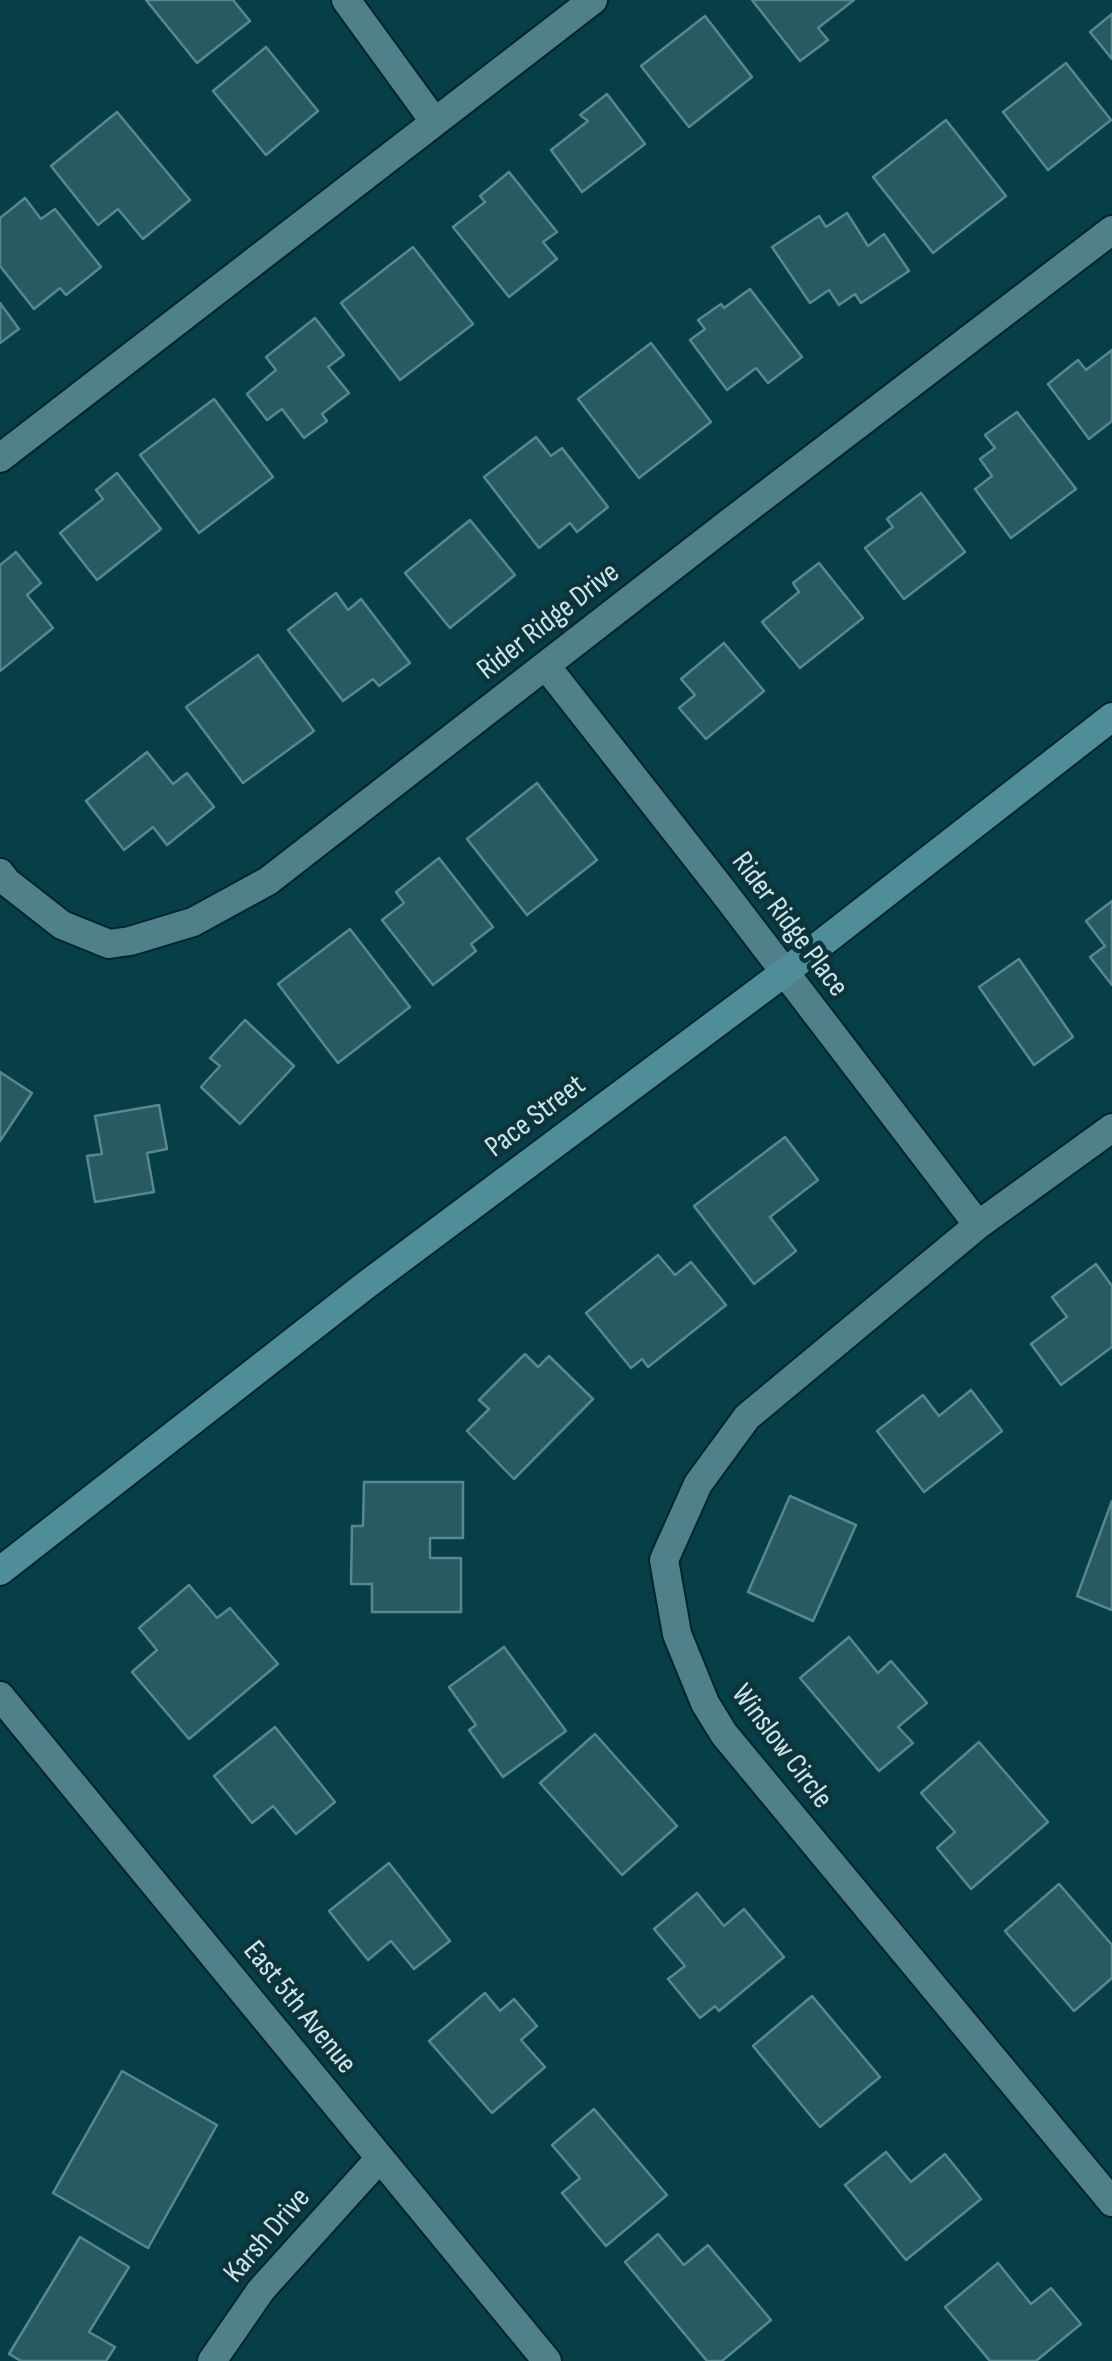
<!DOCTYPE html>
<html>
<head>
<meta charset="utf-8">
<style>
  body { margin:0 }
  canvas { display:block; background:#073f48 }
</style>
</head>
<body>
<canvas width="1112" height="2361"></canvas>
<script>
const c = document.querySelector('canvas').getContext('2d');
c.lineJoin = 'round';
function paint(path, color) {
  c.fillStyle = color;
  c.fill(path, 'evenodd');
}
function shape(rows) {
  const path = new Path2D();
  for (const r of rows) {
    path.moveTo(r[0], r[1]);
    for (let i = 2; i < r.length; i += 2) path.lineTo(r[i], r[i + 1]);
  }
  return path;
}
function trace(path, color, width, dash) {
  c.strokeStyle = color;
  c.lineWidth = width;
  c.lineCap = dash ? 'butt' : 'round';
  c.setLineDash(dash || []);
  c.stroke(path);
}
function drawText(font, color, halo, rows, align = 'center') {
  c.font = font + ' "Sofia Sans Condensed",sans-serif';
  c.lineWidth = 9;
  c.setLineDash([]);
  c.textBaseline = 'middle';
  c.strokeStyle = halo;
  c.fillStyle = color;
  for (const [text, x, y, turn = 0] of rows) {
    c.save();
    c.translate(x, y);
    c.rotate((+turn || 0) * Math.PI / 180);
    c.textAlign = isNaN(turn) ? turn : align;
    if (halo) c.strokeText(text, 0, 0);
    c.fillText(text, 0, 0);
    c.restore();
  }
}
const building = shape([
  [146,0,233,0,250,21,197,63,146,0],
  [752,0,854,0,818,28,828,40,800,61,752,0],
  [1112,14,1112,59,1090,32,1112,14],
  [705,16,752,77,689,127,641,66,705,16],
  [266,47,318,111,266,155,213,91,266,47],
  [1066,63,1111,120,1048,170,1003,112,1066,63],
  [607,94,645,144,582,192,551,150,588,121,580,115,607,94],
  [117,112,190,200,143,239,118,209,98,225,51,166,117,112],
  [946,120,1006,196,933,253,873,177,946,120],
  [509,172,557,232,543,242,557,259,509,297,453,227,485,202,480,196,509,172],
  [25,198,41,219,55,209,101,267,66,295,60,288,34,309,0,266,0,218,25,198],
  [847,213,868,246,884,234,909,271,861,303,855,294,839,305,829,290,810,303,772,247,819,216,826,227,847,213],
  [413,247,473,324,400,380,341,303,413,247],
  [750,289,802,357,768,383,756,368,727,390,690,340,705,329,698,320,721,304,724,308,750,289],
  [0,303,19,329,0,343,0,303],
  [315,318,344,355,328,367,349,393,322,414,327,421,304,438,282,409,267,420,247,394,276,370,266,357,315,318],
  [651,343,711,422,639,478,578,399,651,343],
  [1112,350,1112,421,1089,439,1048,384,1078,360,1086,370,1112,350],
  [214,399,273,477,199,533,140,455,214,399],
  [1017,412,1076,489,1011,538,975,489,992,476,980,459,995,448,985,435,1017,412],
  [536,437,551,456,562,448,608,507,577,532,570,523,539,548,484,477,536,437],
  [117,473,161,529,97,580,60,533,103,499,96,490,117,473],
  [921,493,965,552,904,599,865,548,893,527,887,519,921,493],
  [470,520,515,575,450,628,405,573,470,520],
  [16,552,41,583,27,595,53,628,0,671,0,565,16,552],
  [819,563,863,618,800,668,762,622,799,592,793,583,819,563],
  [336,593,348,610,361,599,410,663,379,686,373,679,343,701,288,630,336,593],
  [724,643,764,691,706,739,679,708,695,695,681,679,724,643],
  [258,655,314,731,243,783,186,707,258,655],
  [147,752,173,784,187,773,214,807,167,845,153,827,124,850,86,801,147,752],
  [537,783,597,860,527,915,467,839,537,783],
  [439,858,493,927,471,944,476,951,433,985,382,920,404,903,396,892,439,858],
  [1112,901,1112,985,1090,957,1105,946,1086,921,1112,901],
  [350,929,410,1007,338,1063,278,984,350,929],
  [1019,959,1073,1037,1034,1065,979,987,1019,959],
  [245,1020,294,1066,240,1124,201,1087,220,1066,210,1058,245,1020],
  [0,1072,32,1093,0,1141,0,1072],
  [159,1105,167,1149,147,1153,154,1192,95,1202,87,1156,102,1154,95,1116,159,1105],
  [785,1137,818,1180,770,1217,796,1251,754,1284,694,1206,785,1137],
  [658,1255,675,1275,691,1262,726,1305,648,1367,642,1359,631,1368,586,1313,658,1255],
  [1096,1264,1112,1286,1112,1347,1061,1385,1031,1344,1067,1317,1052,1297,1096,1264],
  [525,1354,538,1367,549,1356,593,1399,514,1479,467,1431,489,1409,479,1400,525,1354],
  [971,1390,1002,1431,924,1492,877,1431,923,1395,939,1416,971,1390],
  [364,1482,463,1482,463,1538,430,1538,430,1558,461,1558,461,1612,372,1612,372,1584,351,1584,352,1526,363,1526,364,1482],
  [790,1496,856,1525,813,1621,748,1592,790,1496],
  [1112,1501,1112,1610,1077,1596,1112,1501],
  [189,1585,217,1618,230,1608,278,1664,189,1739,132,1672,157,1650,139,1628,189,1585],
  [849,1637,878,1673,891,1661,927,1703,898,1727,913,1743,879,1771,800,1678,849,1637],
  [504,1647,566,1731,503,1777,469,1730,476,1725,449,1687,504,1647],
  [275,1727,335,1802,296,1834,273,1806,252,1823,214,1776,275,1727],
  [595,1734,677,1826,622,1875,540,1783,595,1734],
  [979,1742,1048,1822,971,1889,937,1848,955,1832,921,1793,979,1742],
  [389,1863,450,1941,414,1969,391,1941,368,1960,329,1911,389,1863],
  [1059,1884,1112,1945,1112,1978,1074,2011,1005,1931,1059,1884],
  [697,1893,724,1926,744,1909,784,1957,719,2011,715,2006,700,2018,668,1979,685,1966,654,1929,697,1893],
  [485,1993,500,2011,514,1999,537,2026,521,2040,545,2067,492,2113,429,2041,485,1993],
  [812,1996,880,2077,820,2127,753,2046,812,1996],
  [122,2071,217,2125,148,2248,53,2193,122,2071],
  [594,2109,667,2195,606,2246,562,2193,580,2178,552,2145,594,2109],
  [886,2152,911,2182,945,2154,981,2199,906,2260,845,2185,886,2152],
  [658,2234,684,2265,708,2245,771,2320,722,2361,707,2361,625,2262,658,2234],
  [80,2237,129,2267,89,2332,115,2347,106,2361,21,2361,9,2354,80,2237],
  [998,2263,1031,2304,1051,2288,1081,2324,1036,2361,990,2361,945,2307,998,2263]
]);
const minor = shape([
  [346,0,434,121],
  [0,458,593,0],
  [546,666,722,890,978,1225],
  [0,873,7,882,62,925,109,944,130,941,193,922,268,881,725,526,1112,230],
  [1112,1128,978,1225,747,1417,698,1484,664,1560,677,1634,705,1703,724,1734,1112,2202],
  [0,1696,547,2361],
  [212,2361,261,2290,380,2158]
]);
const secondary = shape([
  [0,1571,366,1285,785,972,1112,717]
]);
const streetNames = [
  ["Rider Ridge Drive",549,622,-38],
  ["Rider Ridge Place",789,925,53],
  ["Pace Street",536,1117,-37],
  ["Winslow Circle",781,1747,53],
  ["East 5th Avenue",299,2008,51],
  ["Karsh Drive",268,2236,-49]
];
paint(building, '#285a63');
trace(building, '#578891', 2.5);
trace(minor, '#00252b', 32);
trace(secondary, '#00252b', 32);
trace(minor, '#50818a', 28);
trace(secondary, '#4f8d98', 28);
drawText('30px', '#cce5ea', '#0c343a', streetNames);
</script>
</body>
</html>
